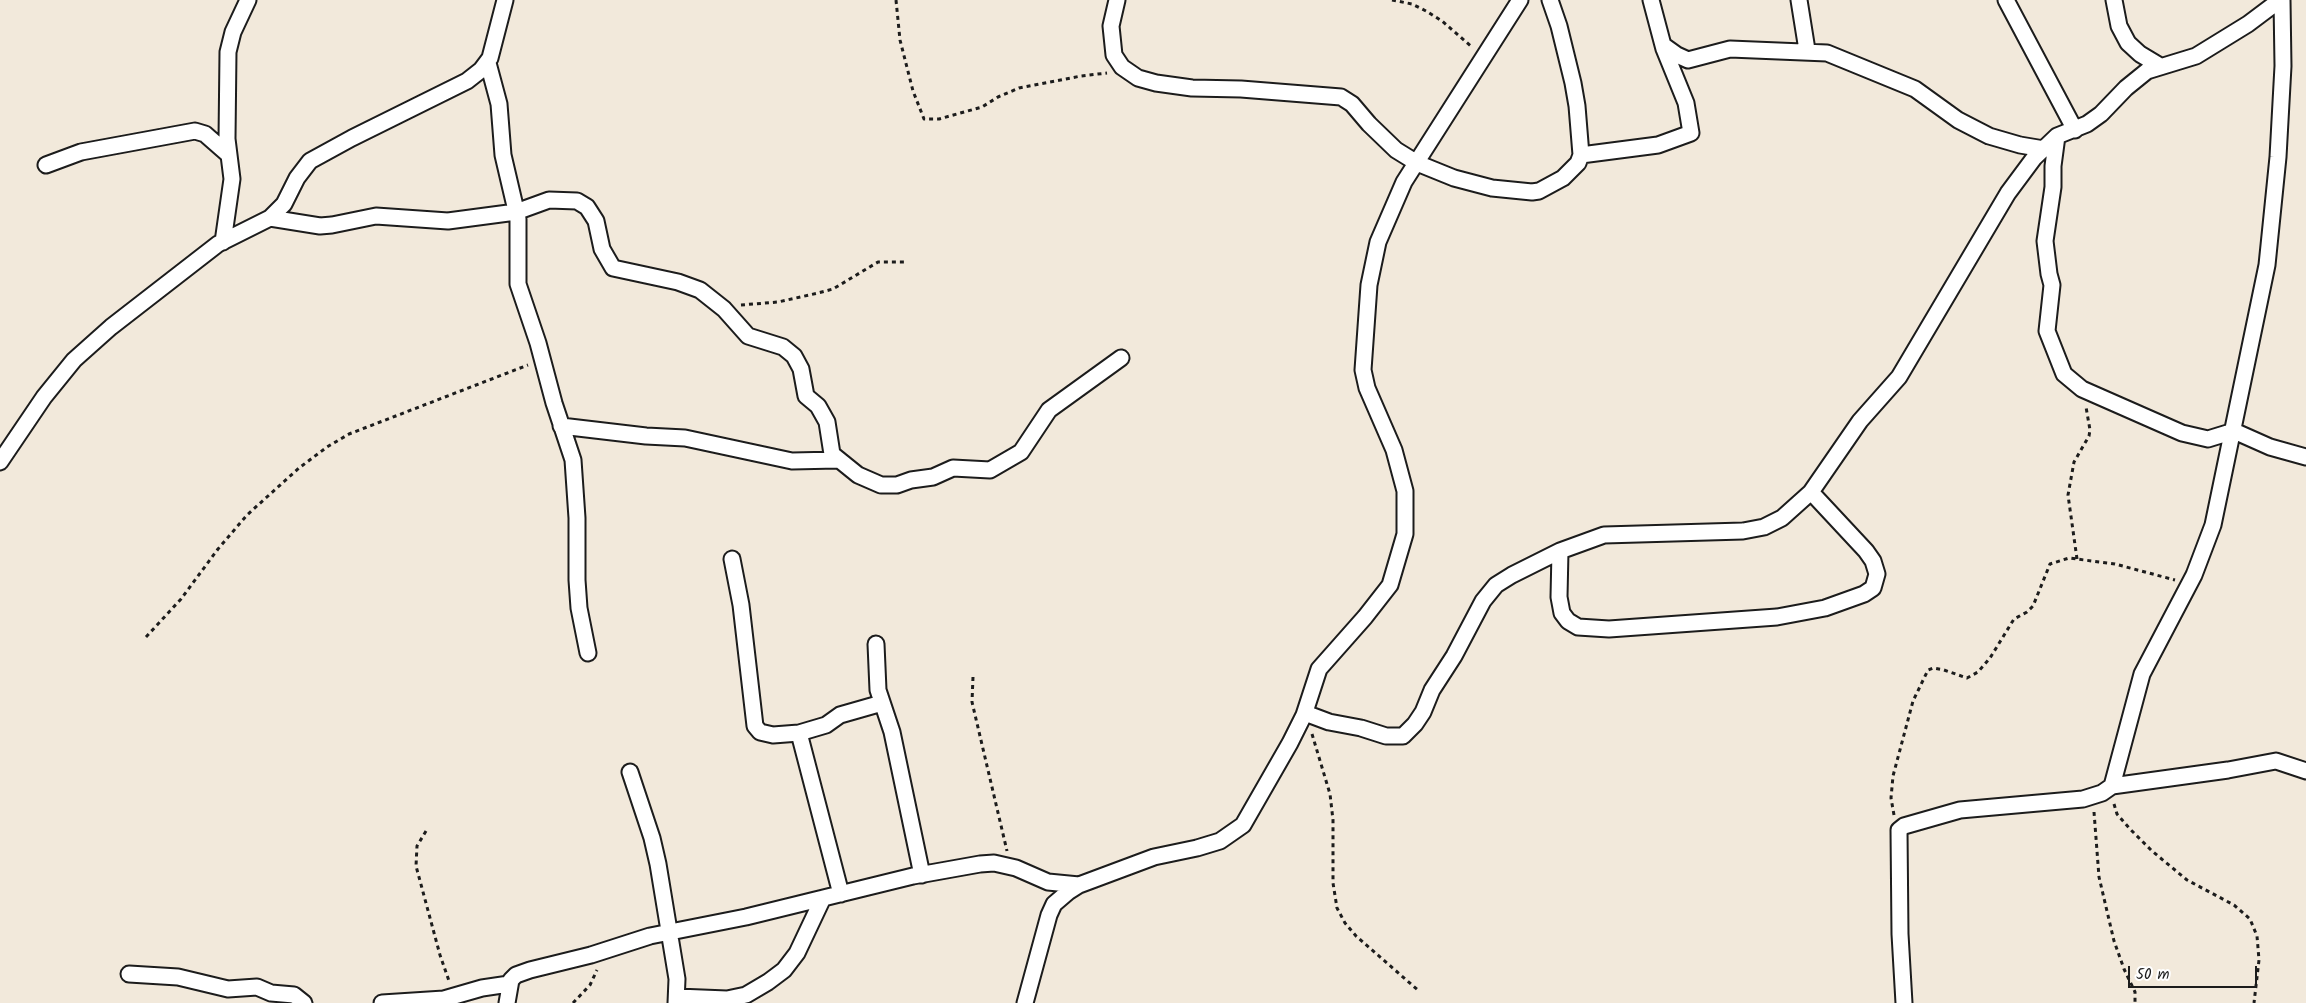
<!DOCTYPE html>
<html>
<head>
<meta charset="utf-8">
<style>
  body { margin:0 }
  #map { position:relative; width:2306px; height:1003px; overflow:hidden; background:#f2e9db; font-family:Kalam,sans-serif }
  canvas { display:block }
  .scale { position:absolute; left:2128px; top:966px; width:129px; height:22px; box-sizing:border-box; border:2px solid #1c1c1c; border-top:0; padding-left:6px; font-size:15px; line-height:18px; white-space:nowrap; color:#1c1c1c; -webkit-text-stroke:4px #fff; paint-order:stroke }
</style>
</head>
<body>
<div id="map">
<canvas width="2306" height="1003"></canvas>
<div class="scale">50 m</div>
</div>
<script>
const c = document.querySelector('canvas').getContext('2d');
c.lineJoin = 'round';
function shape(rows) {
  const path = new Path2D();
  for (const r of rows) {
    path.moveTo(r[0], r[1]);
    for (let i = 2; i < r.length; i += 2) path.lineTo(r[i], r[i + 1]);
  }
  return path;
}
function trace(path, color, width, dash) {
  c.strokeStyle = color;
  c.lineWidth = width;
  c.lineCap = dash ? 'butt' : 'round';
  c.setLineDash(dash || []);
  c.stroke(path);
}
const path = shape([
  [896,0,900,40,913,91,924,119,939,119,982,107,998,97,1019,88,1081,76,1107,73],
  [1392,0,1412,4,1426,11,1442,21,1472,47],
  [741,305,778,302,818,293,833,289,878,262,904,262],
  [2077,559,2068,495,2074,462,2089,436,2090,430,2086,407],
  [146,637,181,599,218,549,247,515,299,468,327,447,349,434,528,365],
  [973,677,972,702,1007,851],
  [1312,734,1330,794,1333,820,1333,883,1337,908,1345,923,1356,936,1419,991],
  [2114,804,2117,814,2130,829,2152,851,2187,880,2234,905,2250,919,2257,936,2259,960,2254,1003],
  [2094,812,2099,877,2114,941,2124,969,2135,992,2135,1003],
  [1894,815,1891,798,1893,776,1913,701,1928,670,1933,668,1944,670,1967,678,1978,672,1990,658,2014,619,2027,612,2033,606,2050,564,2069,558,2115,564,2175,580],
  [426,831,417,846,416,866,440,955,449,981],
  [573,1003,590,985,597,970]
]);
const street = shape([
  [1117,0,1111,26,1114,55,1122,67,1138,78,1156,83,1192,88,1241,89,1341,97,1352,104,1369,124,1396,150,1417,163,1454,178,1492,188,1532,192,1539,191,1563,178,1578,163,1581,155,1577,106,1573,83,1559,26,1550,0],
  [1799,0,1807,50],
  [2006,0,2075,130],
  [2114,0,2119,26,2128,43,2140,54,2160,66],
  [1663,45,1677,55,1688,60,1730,49,1827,53,1915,89,1958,120,1989,136,2020,145,2044,149],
  [488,63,499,104,503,155,518,219,518,284,538,343,554,403,573,460,577,518,577,580,579,608,588,653],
  [2057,136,2053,166,2053,187,2045,241,2049,274,2052,285,2047,331,2064,374,2082,389,2182,433,2208,439,2234,431,2270,447,2306,457],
  [1581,155,1658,145,1691,133,1686,103,1664,49,1651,0],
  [46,165,81,152,195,131,205,134,229,155],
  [270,218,320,226,332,225,376,216,448,221,516,212,549,200,577,201,587,207,596,221,602,249,613,268,678,282,700,290,724,309,748,336,783,347,794,356,801,369,806,396,818,406,827,422,832,454,858,475,881,485,897,485,911,480,933,477,953,468,990,470,1021,452,1049,410,1121,358],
  [223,242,232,179,227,139,228,52,233,32,248,0],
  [561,426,646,436,685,438,792,461,837,460],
  [0,462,44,397,74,360,111,327,218,244,270,218,284,204,297,178,310,161,352,138,467,81,481,70,490,58,505,0],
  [1560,551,1559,597,1562,613,1568,621,1578,627,1609,629,1777,617,1825,608,1864,594,1873,588,1877,574,1873,561,1866,551,1811,492],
  [732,559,741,605,755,726,760,732,773,735,799,733,826,725,840,715,882,703],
  [876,644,878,690,892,732,922,875],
  [1305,713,1329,722,1361,728,1386,736,1403,736,1415,724,1423,712,1432,690,1454,656,1483,601,1496,585,1512,575,1560,551,1604,535,1743,531,1764,527,1782,518,1811,492,1860,421,1899,377,2008,193,2034,158,2057,136,2087,124,2101,114,2126,88,2147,71,2196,56,2248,24,2280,0],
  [799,733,841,894],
  [630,772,652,838,658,864,677,979,676,1003],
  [2112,786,2228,770,2276,761,2306,771],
  [129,974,178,977,228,989,257,987,271,993,294,995,304,1003],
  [677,997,727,999,746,995,768,982,784,970,797,953,823,898],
  [382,1003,444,999,482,988,509,984],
  [507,1003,511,980,516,975,530,970,591,955,650,936,746,917,913,876,980,864,994,863,1016,868,1048,882,1079,885],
  [1025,1003,1049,915,1054,904,1068,892,1079,885,1154,857,1197,848,1220,841,1243,825,1290,743,1304,715,1319,669,1365,617,1390,585,1405,534,1405,491,1394,450,1367,388,1363,370,1369,285,1378,242,1404,182,1520,0],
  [1904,1003,1900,934,1899,830,1904,826,1960,810,2083,799,2102,793,2112,786,2142,674,2194,575,2213,525,2267,265,2278,157,2283,66,2282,0]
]);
trace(street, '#1c1c1c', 19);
trace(path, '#1c1c1c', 3, [4, 4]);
trace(street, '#fff', 15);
</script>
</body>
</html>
